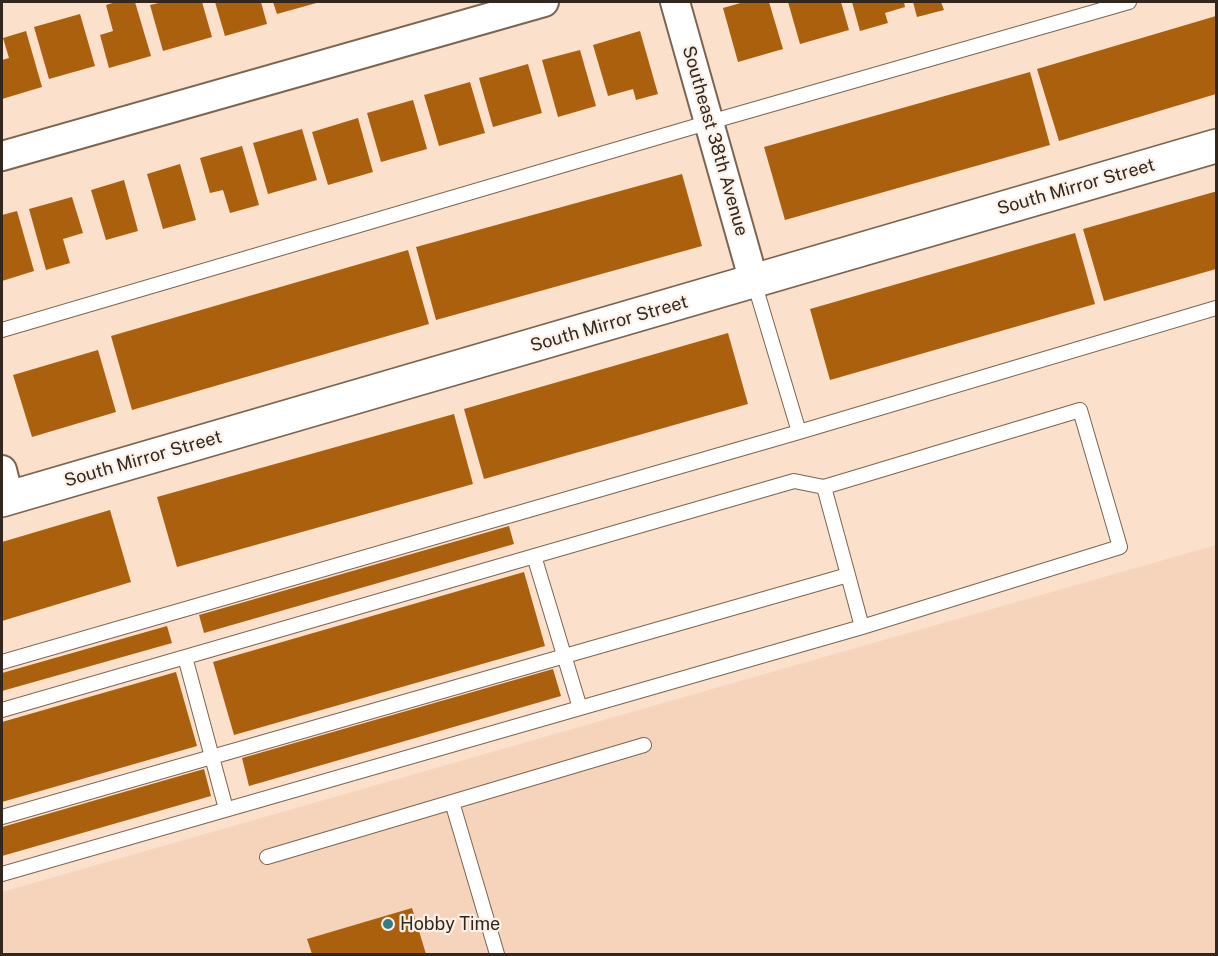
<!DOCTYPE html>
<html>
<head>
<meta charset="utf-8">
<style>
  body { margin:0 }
  #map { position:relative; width:1218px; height:956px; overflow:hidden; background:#fbe0cb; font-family:"Public Sans",sans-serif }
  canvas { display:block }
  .frame { position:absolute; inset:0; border:3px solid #31271f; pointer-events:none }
</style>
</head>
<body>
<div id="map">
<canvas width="1218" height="956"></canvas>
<div class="frame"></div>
</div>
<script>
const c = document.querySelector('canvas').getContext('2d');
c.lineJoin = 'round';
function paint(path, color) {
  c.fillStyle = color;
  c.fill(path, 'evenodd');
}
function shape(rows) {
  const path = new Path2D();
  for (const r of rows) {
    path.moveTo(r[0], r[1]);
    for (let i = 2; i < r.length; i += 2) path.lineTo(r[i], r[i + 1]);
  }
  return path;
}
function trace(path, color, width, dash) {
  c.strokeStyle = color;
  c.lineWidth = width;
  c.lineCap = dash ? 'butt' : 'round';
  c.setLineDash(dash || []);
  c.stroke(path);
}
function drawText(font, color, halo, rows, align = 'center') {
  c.font = font + ' "Public Sans",sans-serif';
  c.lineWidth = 4.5;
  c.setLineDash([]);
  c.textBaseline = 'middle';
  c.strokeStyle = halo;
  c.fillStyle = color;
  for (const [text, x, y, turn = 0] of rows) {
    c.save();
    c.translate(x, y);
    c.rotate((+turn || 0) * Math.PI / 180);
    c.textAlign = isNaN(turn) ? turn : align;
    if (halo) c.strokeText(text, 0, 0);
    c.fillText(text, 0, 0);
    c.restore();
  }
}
const built = shape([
  [1216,545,1216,954,2,954,2,892]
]);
const building = shape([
  [116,2,135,2,151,56,109,68,100,35,113,31,106,5],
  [163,2,202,2,212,37,163,51,150,5],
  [215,2,261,2,267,24,225,36],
  [273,2,320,2,277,14],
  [744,2,769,2,783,49,738,62,723,8],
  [788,2,841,2,849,30,800,44],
  [852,2,904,2,905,7,885,13,888,23,860,31],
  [913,2,941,2,944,10,917,17],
  [80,14,95,66,49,79,34,27],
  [1216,16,1216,94,1059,141,1037,69],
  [26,31,42,87,2,99,2,60,9,58,3,38],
  [640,31,658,94,636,100,633,89,608,96,593,45],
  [580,50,596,106,558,117,542,60],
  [528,64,542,113,493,127,479,78],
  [1030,72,1050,145,785,220,764,147],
  [470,82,485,133,439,146,424,95],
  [413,100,427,149,381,162,367,113],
  [358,118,373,172,328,185,312,132],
  [302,129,317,180,268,194,253,143],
  [242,146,259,205,230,213,223,190,210,193,200,158],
  [180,164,196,220,163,229,147,174],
  [682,174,702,246,436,320,416,247],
  [124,180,138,231,106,240,91,190],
  [1214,192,1216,192,1216,269,1104,301,1083,229],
  [72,197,83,233,63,239,70,263,46,270,29,209],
  [17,211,34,271,2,281,2,215],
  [1075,233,1095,304,830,380,810,309],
  [408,250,429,324,132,410,111,336],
  [728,333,748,404,484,479,464,409],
  [98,350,116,412,32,437,13,375],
  [454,414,473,484,177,567,157,497],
  [110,510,131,582,2,621,2,542],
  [509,526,514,544,204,633,199,615],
  [524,572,545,646,234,735,213,662],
  [167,626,172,643,2,691,2,673],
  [553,669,561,696,249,786,242,758],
  [176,672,197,746,2,802,2,722],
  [204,769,211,796,2,856,2,827],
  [412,908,426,954,312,954,307,939]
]);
const lane = shape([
  [754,282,799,432],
  [2,330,710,122,1129,2],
  [534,556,580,708],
  [848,575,862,627],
  [185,657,226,809],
  [2,662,799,432,1216,308],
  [2,710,794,481,824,487,1080,410,1120,547,862,627,2,874],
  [452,802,497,954],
  [2,817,848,575,824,487],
  [267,857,644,745]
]);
const street = shape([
  [675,2,754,282],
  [2,156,544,2],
  [2,470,9,498]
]);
const secondary = shape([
  [2,500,1216,146]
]);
const markers = [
  [388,924,6,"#367b88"]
];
const streetNames = [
  ["Southeast 38th Avenue",715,141,74],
  ["South Mirror Street",1076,187,-16],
  ["South Mirror Street",609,324,-16],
  ["South Mirror Street",143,459,-16]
];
const poiNames = [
  ["Hobby Time",400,924]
];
paint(built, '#f6d4bb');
paint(building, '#ab600d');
trace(lane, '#7b6451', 16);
trace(street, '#7b6451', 32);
trace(secondary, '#7b6451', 36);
trace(lane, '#fff', 14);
trace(street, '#fff', 28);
trace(secondary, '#fff', 33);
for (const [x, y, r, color] of markers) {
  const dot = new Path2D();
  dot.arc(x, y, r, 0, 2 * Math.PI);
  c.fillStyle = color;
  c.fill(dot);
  trace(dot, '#fcf1e8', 2);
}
drawText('18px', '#31271f', '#fcf1e8', streetNames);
drawText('18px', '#31271f', '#fcf1e8', poiNames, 'left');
</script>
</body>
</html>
